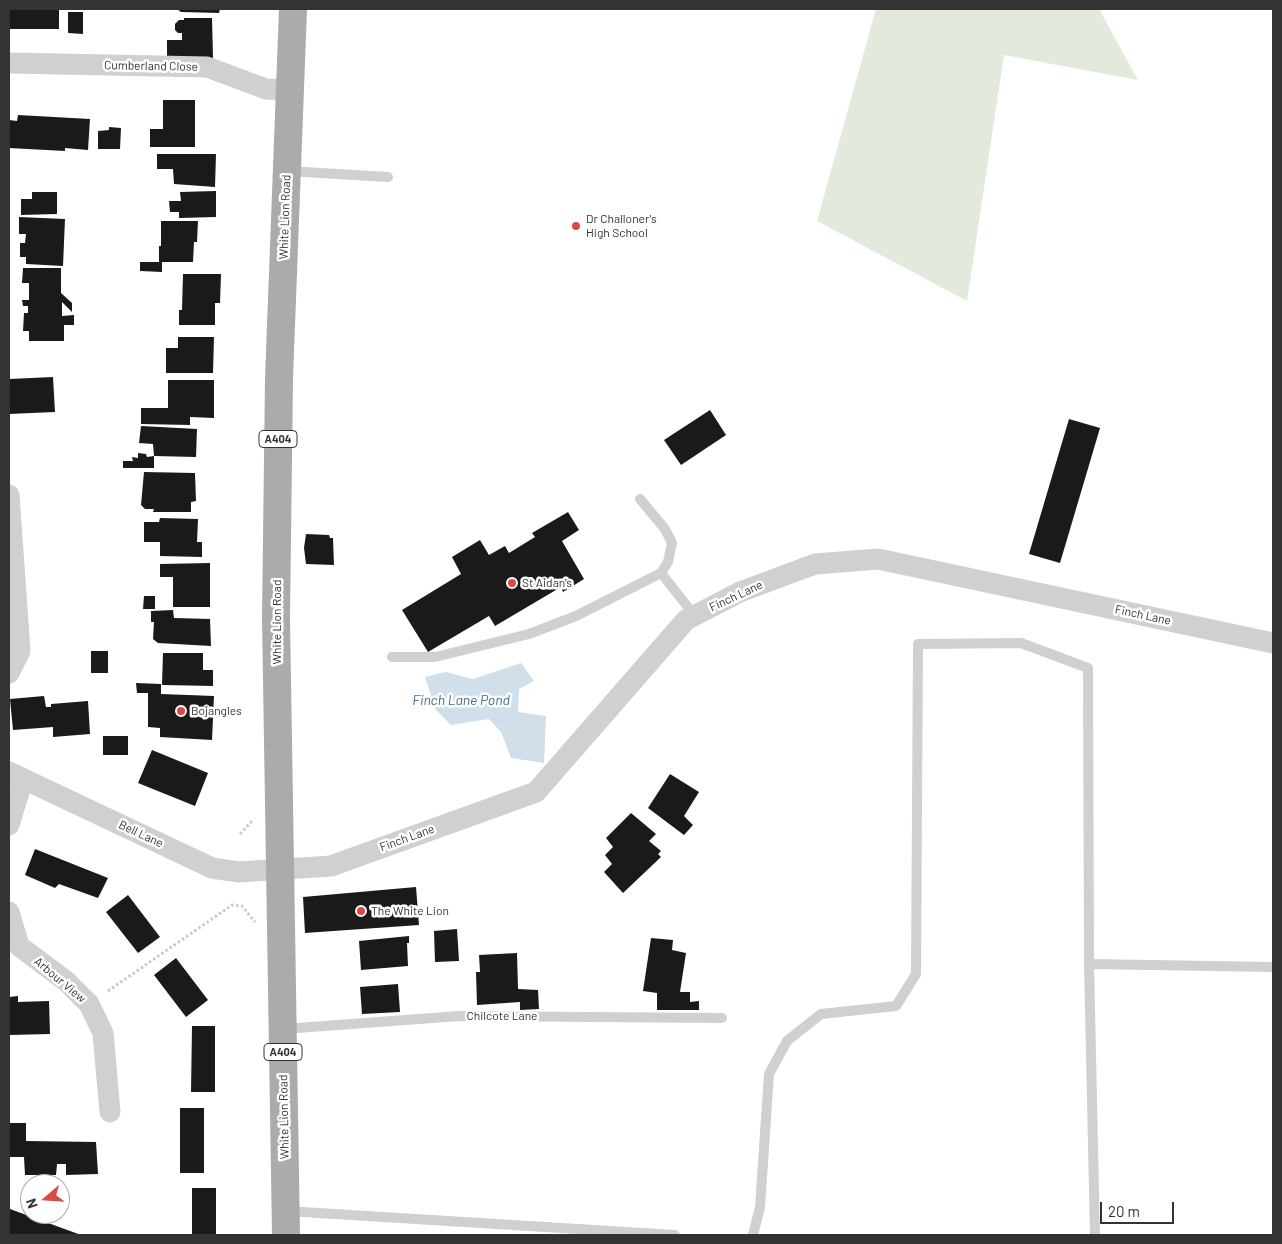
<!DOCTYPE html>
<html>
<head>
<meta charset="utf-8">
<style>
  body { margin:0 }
  #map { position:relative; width:1282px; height:1244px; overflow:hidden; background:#fff; font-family:Barlow,sans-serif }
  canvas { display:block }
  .frame { position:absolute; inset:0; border:10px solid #333; pointer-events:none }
  .north { position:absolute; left:20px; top:1174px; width:50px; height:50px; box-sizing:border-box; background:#fff; border:1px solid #adadad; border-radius:50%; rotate:251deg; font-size:14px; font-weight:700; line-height:20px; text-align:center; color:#333 }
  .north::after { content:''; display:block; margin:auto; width:18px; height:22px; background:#d84947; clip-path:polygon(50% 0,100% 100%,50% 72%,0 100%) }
  .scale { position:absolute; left:1100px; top:1202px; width:74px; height:22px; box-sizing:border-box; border:2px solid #333; border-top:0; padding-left:6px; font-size:15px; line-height:18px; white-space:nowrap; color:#333; -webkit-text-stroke:4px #fff; paint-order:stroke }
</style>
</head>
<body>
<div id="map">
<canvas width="1282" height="1244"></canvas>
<div class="frame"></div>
<div class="north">N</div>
<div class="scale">20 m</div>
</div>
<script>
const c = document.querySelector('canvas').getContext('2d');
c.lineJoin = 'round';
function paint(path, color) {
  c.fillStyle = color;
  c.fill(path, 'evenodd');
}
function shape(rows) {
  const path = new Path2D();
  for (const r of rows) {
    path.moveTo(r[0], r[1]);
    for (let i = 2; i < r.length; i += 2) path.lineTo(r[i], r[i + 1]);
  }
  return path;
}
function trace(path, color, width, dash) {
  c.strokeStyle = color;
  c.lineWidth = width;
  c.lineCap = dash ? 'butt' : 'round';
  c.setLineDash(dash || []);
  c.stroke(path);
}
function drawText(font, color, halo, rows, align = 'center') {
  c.font = font + ' Barlow,sans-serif';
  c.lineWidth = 5;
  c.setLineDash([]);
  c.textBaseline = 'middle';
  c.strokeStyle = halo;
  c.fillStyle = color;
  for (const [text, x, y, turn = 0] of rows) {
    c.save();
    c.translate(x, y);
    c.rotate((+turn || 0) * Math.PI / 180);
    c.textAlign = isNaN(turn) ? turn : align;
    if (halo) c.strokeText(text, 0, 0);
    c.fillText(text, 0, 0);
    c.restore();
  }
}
const green = shape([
  [876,9,1099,9,1138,80,1004,55,967,301,817,221]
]);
const water = shape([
  [521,663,534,681,519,689,518,712,546,716,544,763,511,758,501,732,489,719,451,725,436,710,425,677,446,672,473,679]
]);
const building = shape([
  [9,9,59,9,59,29,9,29],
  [177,9,220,9,219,13,181,12],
  [68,12,83,12,83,34,68,33],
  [184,18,212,18,213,58,167,57,167,40,182,40,182,33,178,33,175,30,175,24,179,20,184,20],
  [163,100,195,100,195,147,150,147,150,129,163,129],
  [18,115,90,119,88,150,65,148,65,151,9,148,9,120,17,121],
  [109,127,121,128,120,149,98,149,98,131,109,130],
  [157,154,216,154,215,187,174,184,173,169,157,169],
  [216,191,216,217,179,218,179,212,170,212,169,201,181,201,180,192],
  [32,192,57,192,57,214,21,215,21,199,32,199],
  [19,217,65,219,63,266,26,264,26,257,20,257,20,243,25,243,26,234,19,234],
  [161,221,198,221,197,242,194,242,193,262,162,262,162,272,140,271,140,262,159,262,159,246,161,246],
  [23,268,61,268,61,293,72,303,72,312,62,302,62,316,74,315,74,325,64,325,64,341,29,341,29,331,23,331,24,313,28,313,28,306,23,306,22,300,29,300,29,283,22,283],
  [183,274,221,274,220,303,215,303,215,325,179,325,179,310,182,310],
  [178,337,214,337,213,373,166,373,166,348,178,348],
  [53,377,55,412,9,414,9,379],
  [168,380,214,380,214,418,190,417,190,425,141,424,141,408,168,408],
  [710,410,726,435,681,465,664,440],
  [1069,419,1100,428,1060,563,1029,554],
  [141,426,197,429,196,457,154,456,153,444,139,443],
  [138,453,146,454,147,457,154,456,154,468,123,468,123,461,133,461,132,457,138,458],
  [144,472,195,473,196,501,191,502,191,512,153,512,154,509,145,509,141,505],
  [568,512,579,530,562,541,584,579,563,592,561,587,495,626,489,616,428,652,402,610,461,574,452,557,480,540,489,555,505,546,509,553,535,537,532,533],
  [160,518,198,519,197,542,202,542,202,557,160,556,160,542,144,542,144,522,159,522],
  [306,534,329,535,330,538,333,538,334,565,306,564,304,548],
  [210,563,210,607,173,607,173,577,160,577,160,564],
  [144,596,155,596,155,609,143,609],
  [173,610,174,618,210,619,211,646,158,643,153,639,154,622,151,622,151,611],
  [91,651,108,651,108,673,91,673],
  [163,653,203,653,203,670,213,670,213,686,162,685],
  [136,683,161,684,161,694,214,696,212,740,160,737,160,728,148,727,148,693,137,693],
  [44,696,46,707,51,707,51,704,88,701,90,734,53,737,53,727,13,730,10,699],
  [103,736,128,736,128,755,103,755],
  [152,750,208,773,195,806,138,783],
  [670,774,699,792,684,816,693,825,684,835,648,808],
  [631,813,656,834,649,841,661,851,658,854,661,857,623,893,604,872,612,864,605,855,613,847,606,838],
  [35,849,108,878,98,898,59,884,55,888,25,875],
  [416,887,419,925,305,933,303,897],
  [128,895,160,937,138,953,106,912],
  [457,929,459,961,435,962,434,931],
  [409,936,409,943,407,943,408,966,361,970,359,941],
  [651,938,673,940,672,950,686,953,680,992,690,992,690,1002,699,1001,699,1010,657,1010,657,993,643,991],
  [517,953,518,989,538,990,539,1009,520,1010,520,1002,477,1005,476,972,480,972,479,955],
  [176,958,208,1000,186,1017,154,975],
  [398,984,400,1012,362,1014,360,987],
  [18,996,18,1002,49,1001,50,1034,9,1035,9,997],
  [192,1026,215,1026,215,1092,191,1092],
  [180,1108,204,1108,204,1173,180,1173],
  [9,1123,26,1123,26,1141,96,1142,98,1174,66,1175,66,1164,57,1164,56,1175,25,1175,24,1157,9,1157],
  [192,1188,216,1188,216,1235,192,1235],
  [10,1209,81,1235,9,1235]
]);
const path = shape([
  [240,834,253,820],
  [108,991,232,905,242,906,255,922]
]);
const service = shape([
  [287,171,388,177],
  [640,499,665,529,672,543,668,562,661,573],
  [392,657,435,657,529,634,576,616,661,573,695,616],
  [1089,964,1273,967],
  [284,1029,459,1016,722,1018],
  [286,1211,675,1235],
  [753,1235,760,1207,769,1074,787,1041,821,1014,896,1006,916,974,918,644,1021,643,1088,668,1089,964,1095,1235]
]);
const minor = shape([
  [9,63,207,67,266,89,289,90],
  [9,673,20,651,9,495],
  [9,772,212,868,239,872,331,866,536,792,686,620,740,592,815,564,878,559,1273,643],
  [9,825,23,779],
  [9,912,19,946,66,981,89,1004,103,1033,110,1112]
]);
const primary = shape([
  [286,1235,276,618,279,378,293,9]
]);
const markers = [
  [576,226,5,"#d84947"],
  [512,583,5,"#d84947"],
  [181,711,5,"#d84947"],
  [361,911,5,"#d84947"]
];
const shields = [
  [278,439,38],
  [283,1052,38]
];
const shieldNames = [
  ["A404",278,439],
  ["A404",283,1052]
];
const streetNames = [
  ["Cumberland Close",151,66,1],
  ["White Lion Road",285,217,-88],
  ["Finch Lane",736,596,-25],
  ["Finch Lane",1143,615,12],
  ["White Lion Road",277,622,-90],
  ["Bell Lane",141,834,25],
  ["Finch Lane",407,838,-20],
  ["Arbour View",60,980,40],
  ["Chilcote Lane",502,1016],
  ["White Lion Road",284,1117,-91]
];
const poiNames = [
  ["Dr Challoner's",586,219],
  ["High School",586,233],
  ["St Aidan's",522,583],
  ["Bojangles",191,711],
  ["The White Lion",371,911]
];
const waterNames = [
  ["Finch Lane Pond",461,700]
];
paint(green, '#e2e9dd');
paint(water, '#d1dfeb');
paint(building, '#1a1a1a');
trace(path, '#cacaca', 3, [2.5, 2.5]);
trace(service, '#d0d0d0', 10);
trace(minor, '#d0d0d0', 21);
trace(primary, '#ababab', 28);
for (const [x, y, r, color] of markers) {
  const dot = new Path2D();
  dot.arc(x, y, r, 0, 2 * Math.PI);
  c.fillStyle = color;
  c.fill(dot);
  trace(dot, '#fff', 2);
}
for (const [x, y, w] of shields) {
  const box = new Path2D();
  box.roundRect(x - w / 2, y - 8.5, w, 17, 4);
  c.fillStyle = '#fff';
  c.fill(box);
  trace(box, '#333', 1);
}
drawText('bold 11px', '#333', null, shieldNames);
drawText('12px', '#333', '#fff', streetNames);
drawText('12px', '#333', '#fff', poiNames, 'left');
drawText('italic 14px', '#466d8f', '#fff', waterNames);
</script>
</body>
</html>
